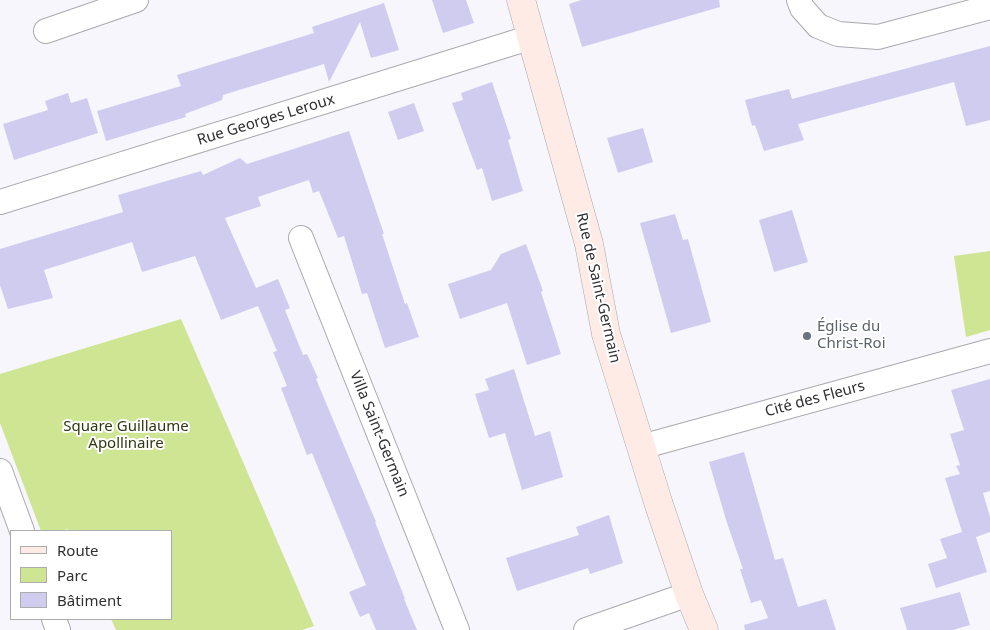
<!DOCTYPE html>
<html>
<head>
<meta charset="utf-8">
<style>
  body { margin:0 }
  #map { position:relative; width:990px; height:630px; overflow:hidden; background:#f6f6fc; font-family:"Noto Sans",sans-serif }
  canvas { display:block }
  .legend { position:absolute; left:10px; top:530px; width:162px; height:90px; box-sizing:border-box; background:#fff; border:1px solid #acacad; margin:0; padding:6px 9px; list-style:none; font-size:15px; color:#303032 }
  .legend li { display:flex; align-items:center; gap:10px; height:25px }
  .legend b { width:25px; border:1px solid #acacad }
</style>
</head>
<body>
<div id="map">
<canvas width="990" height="630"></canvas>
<ul class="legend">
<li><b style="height:6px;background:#feebe5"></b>Route</li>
<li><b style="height:14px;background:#cee593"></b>Parc</li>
<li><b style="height:14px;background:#d0ccf0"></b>Bâtiment</li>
</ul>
</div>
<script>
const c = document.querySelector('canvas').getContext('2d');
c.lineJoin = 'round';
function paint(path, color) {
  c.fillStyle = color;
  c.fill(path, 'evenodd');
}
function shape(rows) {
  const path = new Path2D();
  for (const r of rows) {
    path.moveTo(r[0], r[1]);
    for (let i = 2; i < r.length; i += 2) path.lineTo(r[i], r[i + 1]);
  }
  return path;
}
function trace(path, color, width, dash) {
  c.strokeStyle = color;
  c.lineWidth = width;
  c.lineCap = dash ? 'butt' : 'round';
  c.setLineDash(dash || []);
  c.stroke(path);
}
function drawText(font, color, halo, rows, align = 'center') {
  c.font = font + ' "Noto Sans",sans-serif';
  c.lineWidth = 4;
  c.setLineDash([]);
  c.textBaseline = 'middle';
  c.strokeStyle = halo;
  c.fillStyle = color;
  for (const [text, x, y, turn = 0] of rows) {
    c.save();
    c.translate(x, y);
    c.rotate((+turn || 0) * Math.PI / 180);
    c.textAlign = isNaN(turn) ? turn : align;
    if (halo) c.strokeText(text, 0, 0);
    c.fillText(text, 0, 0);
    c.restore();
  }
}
const green = shape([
  [990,251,990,330,966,337,954,256],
  [181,319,256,492,314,626,302,630,116,630,111,619,171,619,171,531,69,531,68,529,60,531,41,531,0,423,0,374]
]);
const building = shape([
  [432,0,466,0,474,23,443,33],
  [581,0,719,0,720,7,582,47,569,4],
  [384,3,399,50,371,58,360,22,329,82,324,64,223,95,222,100,185,114,186,117,106,141,97,111,181,86,177,75,314,33,312,27],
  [990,46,990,120,966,126,954,82,798,124,804,140,764,151,755,125,752,126,745,100,789,89,792,99],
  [492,82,511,139,508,140,523,191,492,201,482,168,477,170,452,103,463,100,461,93],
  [68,93,71,103,87,98,98,133,14,160,3,124,48,110,45,101],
  [414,103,424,131,398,140,388,112],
  [643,128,653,162,618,173,607,138],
  [349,131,384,234,382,234,405,304,407,303,419,337,385,348,367,293,362,294,344,236,338,238,319,191,313,193,309,180,258,197,261,206,225,218,256,288,278,279,290,308,285,310,303,355,307,354,318,378,316,379,376,522,375,522,405,599,404,599,417,630,376,630,369,613,360,617,349,592,366,585,312,453,307,455,281,388,287,386,273,352,277,351,258,306,221,320,195,256,142,272,132,242,44,270,53,298,8,309,0,285,0,249,123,212,118,195,201,171,203,175,240,158,247,164],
  [792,210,808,262,774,272,759,220],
  [675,214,683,240,688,239,711,322,671,333,640,223],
  [526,244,543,291,541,292,561,354,527,365,507,303,460,319,448,284,491,270,501,254],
  [514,369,535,436,550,431,563,477,522,490,505,433,489,438,475,394,489,390,485,379],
  [990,379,990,491,983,493,990,517,990,532,976,537,987,572,936,588,928,564,947,558,940,539,962,532,945,478,960,474,956,466,960,465,950,434,964,430,951,390],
  [744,452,775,560,783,558,798,607,826,599,836,630,745,630,744,625,768,618,761,600,751,603,740,569,743,569,727,523,709,462],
  [609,515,623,563,590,574,588,568,517,591,506,558,579,535,576,527],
  [960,592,970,625,953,630,907,630,900,608]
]);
const street = shape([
  [799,0,802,8,818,26,838,34,878,37,990,7],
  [46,31,136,0],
  [0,202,532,37],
  [301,238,457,630],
  [641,447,990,351],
  [0,471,22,531],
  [54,619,58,630],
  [586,630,689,594]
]);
const secondary = shape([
  [521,0,589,244,606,334,659,505,689,594,704,630]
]);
const markers = [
  [807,336,5,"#6b7280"]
];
const streetNames = [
  ["Rue Georges Leroux",266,120,-17],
  ["Rue de Saint-Germain",598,288,77],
  ["Cité des Fleurs",815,399,-15],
  ["Villa Saint-Germain",379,434,68]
];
const worshipNames = [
  ["Église du",817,327],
  ["Christ-Roi",817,344]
];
const parkNames = [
  ["Square Guillaume",126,427],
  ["Apollinaire",126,444]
];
paint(green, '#cee593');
paint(building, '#d0ccf0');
trace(street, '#a9a9ae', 26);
trace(secondary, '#a9a9ae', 29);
trace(street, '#fff', 24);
trace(secondary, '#feebe5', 28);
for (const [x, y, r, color] of markers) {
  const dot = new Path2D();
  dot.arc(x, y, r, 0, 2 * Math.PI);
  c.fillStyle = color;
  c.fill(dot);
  trace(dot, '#fff', 2);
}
drawText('15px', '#303032', '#fff', streetNames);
drawText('15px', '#5b616d', '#fff', worshipNames, 'left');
drawText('15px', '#2f3810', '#fff', parkNames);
</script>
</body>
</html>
